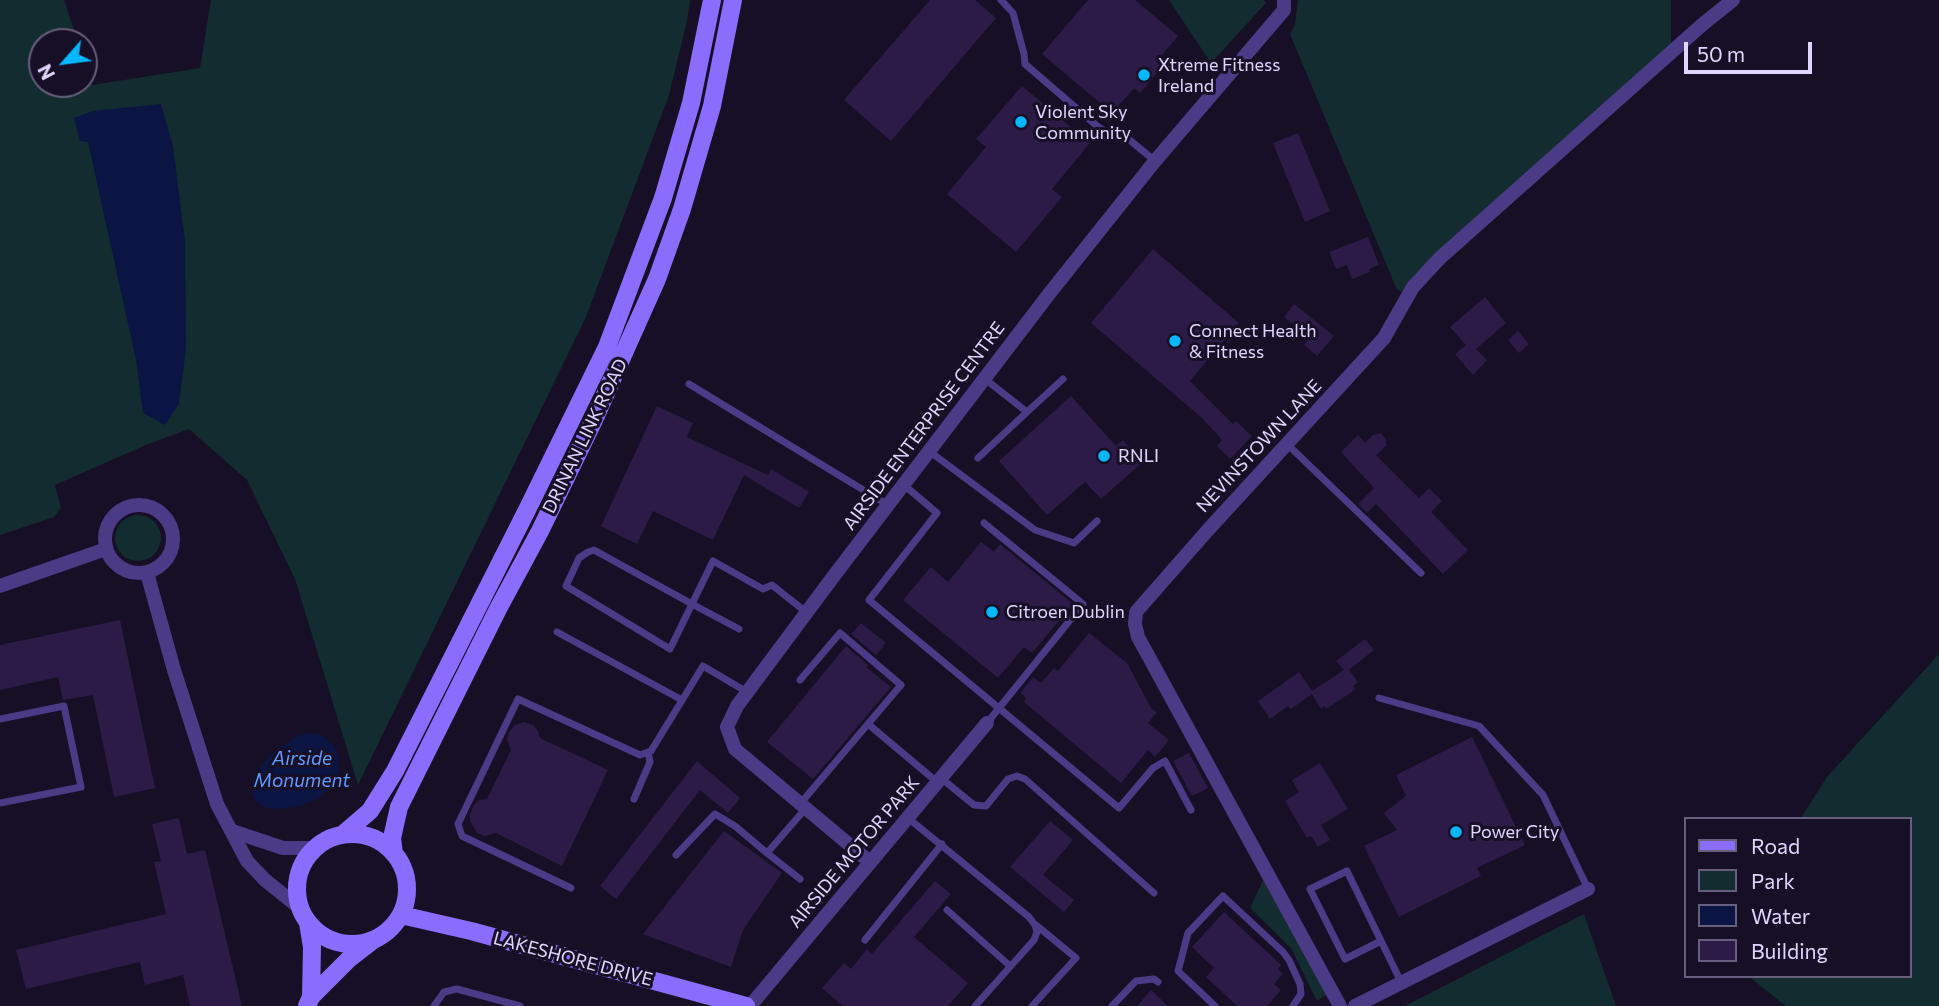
<!DOCTYPE html>
<html>
<head>
<meta charset="utf-8">
<style>
  body { margin:0 }
  #map { position:relative; width:1939px; height:1006px; overflow:hidden; background:#170f26; font-family:Commissioner,sans-serif }
  canvas { display:block }
  .legend { position:absolute; left:1684px; top:817px; width:228px; height:161px; box-sizing:border-box; background:#170f26; border:2px solid #685e7d; margin:0; padding:9px 12px; list-style:none; font-size:21px; color:#e1d4ff }
  .legend li { display:flex; align-items:center; gap:14px; height:35px }
  .legend b { width:35px; border:2px solid #685e7d }
  .north { position:absolute; left:28px; top:28px; width:70px; height:70px; box-sizing:border-box; background:#170f26; border:2px solid #685e7d; border-radius:50%; rotate:242deg; font-size:19px; font-weight:700; line-height:28px; text-align:center; color:#e1d4ff }
  .north::after { content:''; display:block; margin:auto; width:24px; height:32px; background:#01b7fe; clip-path:polygon(50% 0,100% 100%,50% 72%,0 100%) }
  .scale { position:absolute; left:1684px; top:42px; width:128px; height:32px; box-sizing:border-box; border:4px solid #e1d4ff; border-top:0; padding-left:9px; font-size:21px; line-height:24px; white-space:nowrap; color:#e1d4ff; -webkit-text-stroke:5px #170f26; paint-order:stroke }
</style>
</head>
<body>
<div id="map">
<canvas width="1939" height="1006"></canvas>
<ul class="legend">
<li><b style="height:9px;background:#8a6cff"></b>Road</li>
<li><b style="height:19px;background:#122c30"></b>Park</li>
<li><b style="height:19px;background:#0a1544"></b>Water</li>
<li><b style="height:19px;background:#2c1b47"></b>Building</li>
</ul>
<div class="north">N</div>
<div class="scale">50 m</div>
</div>
<script>
const c = document.querySelector('canvas').getContext('2d');
c.lineJoin = 'round';
function paint(path, color) {
  c.fillStyle = color;
  c.fill(path, 'evenodd');
}
function shape(rows) {
  const path = new Path2D();
  for (const r of rows) {
    if (r.length === 3) {
      path.moveTo(r[0] + r[2], r[1]);
      path.arc(r[0], r[1], r[2], 0, 2 * Math.PI);
      continue;
    }
    path.moveTo(r[0], r[1]);
    for (let i = 2; i < r.length; i += 2) path.lineTo(r[i], r[i + 1]);
  }
  return path;
}
function trace(path, color, width, dash) {
  c.strokeStyle = color;
  c.lineWidth = width;
  c.lineCap = dash ? 'butt' : 'round';
  c.setLineDash(dash || []);
  c.stroke(path);
}
function drawText(font, color, halo, rows, align = 'center') {
  c.font = font + ' Commissioner,sans-serif';
  c.lineWidth = 6;
  c.setLineDash([]);
  c.textBaseline = 'middle';
  c.strokeStyle = halo;
  c.fillStyle = color;
  for (const [text, x, y, turn = 0] of rows) {
    c.save();
    c.translate(x, y);
    c.rotate((+turn || 0) * Math.PI / 180);
    c.textAlign = isNaN(turn) ? turn : align;
    if (halo) c.strokeText(text, 0, 0);
    c.fillText(text, 0, 0);
    c.restore();
  }
}
const green = shape([
  [0,0,64,0,78,42,42,42,42,84,84,84,84,61,92,85,200,68,211,0,690,0,687,21,669,95,586,317,358,785,295,579,247,480,189,429,146,445,55,485,61,508,54,517,0,535],
  [1169,0,1264,0,1266,3,1211,63],
  [1298,0,1671,0,1671,53,1409,293,1397,290,1290,34,1295,24],
  [138,538,23],
  [1939,654,1939,1006,1786,1006,1748,976,1909,976,1909,819,1800,819,1827,777],
  [1263,880,1327,994,1317,1001,1291,948,1250,908],
  [1584,914,1616,1006,1405,1006]
]);
const water = shape([
  [161,104,173,146,185,241,186,348,179,404,165,425,143,413,136,360,88,142,80,141,74,118,92,111],
  [307,733,318,734,327,739,334,747,338,755,339,765,339,774,335,782,319,798,297,807,272,809,263,806,256,801,252,794,253,776,272,753,297,736]
]);
const building = shape([
  [930,0,975,0,996,18,891,141,844,100],
  [1088,0,1135,0,1178,36,1156,62,1162,67,1140,93,1134,88,1112,113,1042,54],
  [1022,86,1090,143,1052,189,1062,197,1016,252,947,194,986,147,976,139],
  [1298,133,1330,211,1305,222,1273,143],
  [1368,237,1379,265,1369,269,1370,272,1352,279,1347,265,1336,269,1329,252],
  [1153,249,1239,323,1190,381,1233,424,1236,421,1252,436,1230,459,1217,446,1222,440,1202,418,1091,323],
  [1485,297,1506,323,1476,349,1487,360,1473,375,1455,354,1466,345,1450,327],
  [1294,304,1334,336,1317,356,1304,345,1310,337,1284,317],
  [1518,331,1529,344,1519,353,1508,340],
  [1071,396,1116,446,1123,440,1143,462,1101,499,1085,482,1047,515,999,461],
  [657,406,693,423,687,437,768,475,771,469,809,492,799,508,744,475,713,540,653,511,637,544,601,526],
  [1381,433,1386,439,1386,446,1376,455,1419,498,1429,488,1442,501,1431,512,1468,550,1443,574,1376,504,1367,513,1358,504,1374,488,1341,452,1358,435,1365,443,1373,435],
  [981,542,994,552,1000,544,1073,604,1032,653,1024,647,998,678,903,600,931,567,948,582],
  [120,620,155,788,114,797,93,695,63,700,58,677,0,690,0,645],
  [861,623,886,643,876,655,851,634],
  [1089,633,1127,663,1151,708,1157,712,1148,723,1169,740,1155,757,1148,750,1121,783,1024,702,1026,698,1020,693,1033,677,1041,683,1054,668,1058,671],
  [1365,639,1374,650,1349,670,1358,682,1353,686,1355,690,1326,709,1324,706,1321,709,1312,694,1291,709,1288,706,1270,719,1258,701,1299,672,1312,691,1344,670,1336,661],
  [846,646,868,665,866,667,891,687,813,779,767,742],
  [524,722,533,725,538,731,540,738,608,770,562,866,496,833,485,836,477,833,470,821,470,814,474,805,479,800,487,799,511,750,507,739,509,732,515,725],
  [1472,737,1525,845,1477,868,1481,876,1399,917,1364,846,1397,830,1384,813,1406,796,1396,775],
  [1189,753,1208,788,1192,796,1173,761],
  [697,761,740,798,728,813,700,790,616,899,600,886],
  [1320,763,1348,809,1321,825,1330,840,1318,847,1311,836,1307,838,1285,801,1299,792,1292,780],
  [179,818,187,854,205,850,242,1006,190,1006,183,975,145,985,140,962,26,989,16,950,166,914,154,862,161,861,152,824],
  [1050,821,1073,840,1043,875,1074,900,1064,912,1010,867],
  [724,831,782,873,743,930,731,967,643,934],
  [935,881,951,894,914,937,968,983,948,1006,843,1006,822,988,844,963,851,969,867,949,872,954],
  [1224,912,1281,965,1278,969,1283,974,1274,984,1281,990,1267,1006,1237,1006,1206,977,1214,968,1192,947],
  [1151,990,1168,1006,1137,1006]
]);
const lane = shape([
  [1001,0,1013,13,1024,54,1025,64,1097,126,1106,132,1126,137,1155,161],
  [689,384,888,505],
  [1027,412,1063,379],
  [1287,444,1421,573],
  [929,451,1035,530,1074,543,1097,521],
  [978,458,1027,412,985,379],
  [904,485,937,513,869,600,1119,808,1153,768,1165,761,1191,810],
  [984,523,1083,604,987,723],
  [739,629,692,604,594,550,588,552,579,558,566,586,670,649,692,604,713,561,763,589,772,585,806,612],
  [557,632,682,700],
  [1379,698,1479,726,1543,795,1588,889],
  [0,719,64,706,81,787,0,803],
  [868,724,937,782],
  [941,778,974,805,986,806,1008,779,1017,776,1025,779,1154,893],
  [634,799,650,762,648,752],
  [800,804,901,685,840,633,800,680],
  [908,818,1029,917,1035,925,1037,932,1034,940,975,1006],
  [676,855,715,814,735,826,767,853],
  [800,879,767,853,806,808],
  [571,888,462,836,458,824,518,699,640,755,651,751,703,666,747,692],
  [947,910,1010,966],
  [865,940,942,844],
  [1381,941,1345,959,1310,889,1347,871,1401,982],
  [434,1006,444,992,457,989,520,1006],
  [1032,1006,1076,958,1036,925],
  [1112,1006,1136,981,1154,979,1158,982],
  [1215,1006,1178,971,1188,933,1223,896,1283,952,1289,960,1300,984,1301,994,1293,1006]
]);
const street = shape([
  [139,539,34],
  [147,573,174,670,217,804,247,861,265,880,300,908],
  [0,586,106,549],
  [232,831,283,848,315,848],
  [870,862,735,749,727,727,737,706,833,577,1049,294,1155,161,1284,10,1284,0],
  [750,1006,987,723],
  [1340,1006,1138,637,1135,624,1136,612,1207,531,1384,338,1413,287,1440,258,1703,24,1733,0],
  [1355,1006,1588,889]
]);
const secondary = shape([
  [352,889,55],
  [342,835,370,811,395,771,527,510,607,347,663,198,691,103,712,0],
  [394,854,392,838,399,807,498,609,540,531,593,422,657,279,682,209,712,106,733,0],
  [401,915,471,931,746,1006],
  [308,923,312,947,311,997],
  [307,1006,311,997,349,959,371,942]
]);
const markers = [
  [1144,75,7,"#01b7fe"],
  [1021,122,7,"#01b7fe"],
  [1175,341,7,"#01b7fe"],
  [1104,456,7,"#01b7fe"],
  [992,612,7,"#01b7fe"],
  [1456,832,7,"#01b7fe"]
];
const poiNames = [
  ["Xtreme Fitness",1158,65],
  ["Ireland",1158,86],
  ["Violent Sky",1035,112],
  ["Community",1035,133],
  ["Connect Health",1189,331],
  ["& Fitness",1189,352],
  ["RNLI",1118,456],
  ["Citroen Dublin",1006,612],
  ["Power City",1470,832]
];
const streetNames = [
  ["AIRSIDE ENTERPRISE CENTRE",924,426,-53],
  ["DRINAN LINK ROAD",585,436,-64],
  ["NEVINSTOWN LANE",1259,446,-47],
  ["AIRSIDE MOTOR PARK",854,852,-50],
  ["LAKESHORE DRIVE",573,959,15]
];
const waterNames = [
  ["Airside",302,759],
  ["Monument",302,781]
];
paint(green, '#122c30');
paint(water, '#0a1544');
paint(building, '#2c1b47');
trace(lane, '#4b3a85', 7);
trace(street, '#4b3a85', 14);
trace(secondary, '#8a6cff', 18);
for (const [x, y, r, color] of markers) {
  const dot = new Path2D();
  dot.arc(x, y, r, 0, 2 * Math.PI);
  c.fillStyle = color;
  c.fill(dot);
  trace(dot, '#170f26', 2.5);
}
drawText('18px', '#e1d4ff', '#170f26', poiNames, 'left');
drawText('18px', '#e1d4ff', '#170f26', streetNames);
drawText('italic 19px', '#639aff', '#170f26', waterNames);
</script>
</body>
</html>
